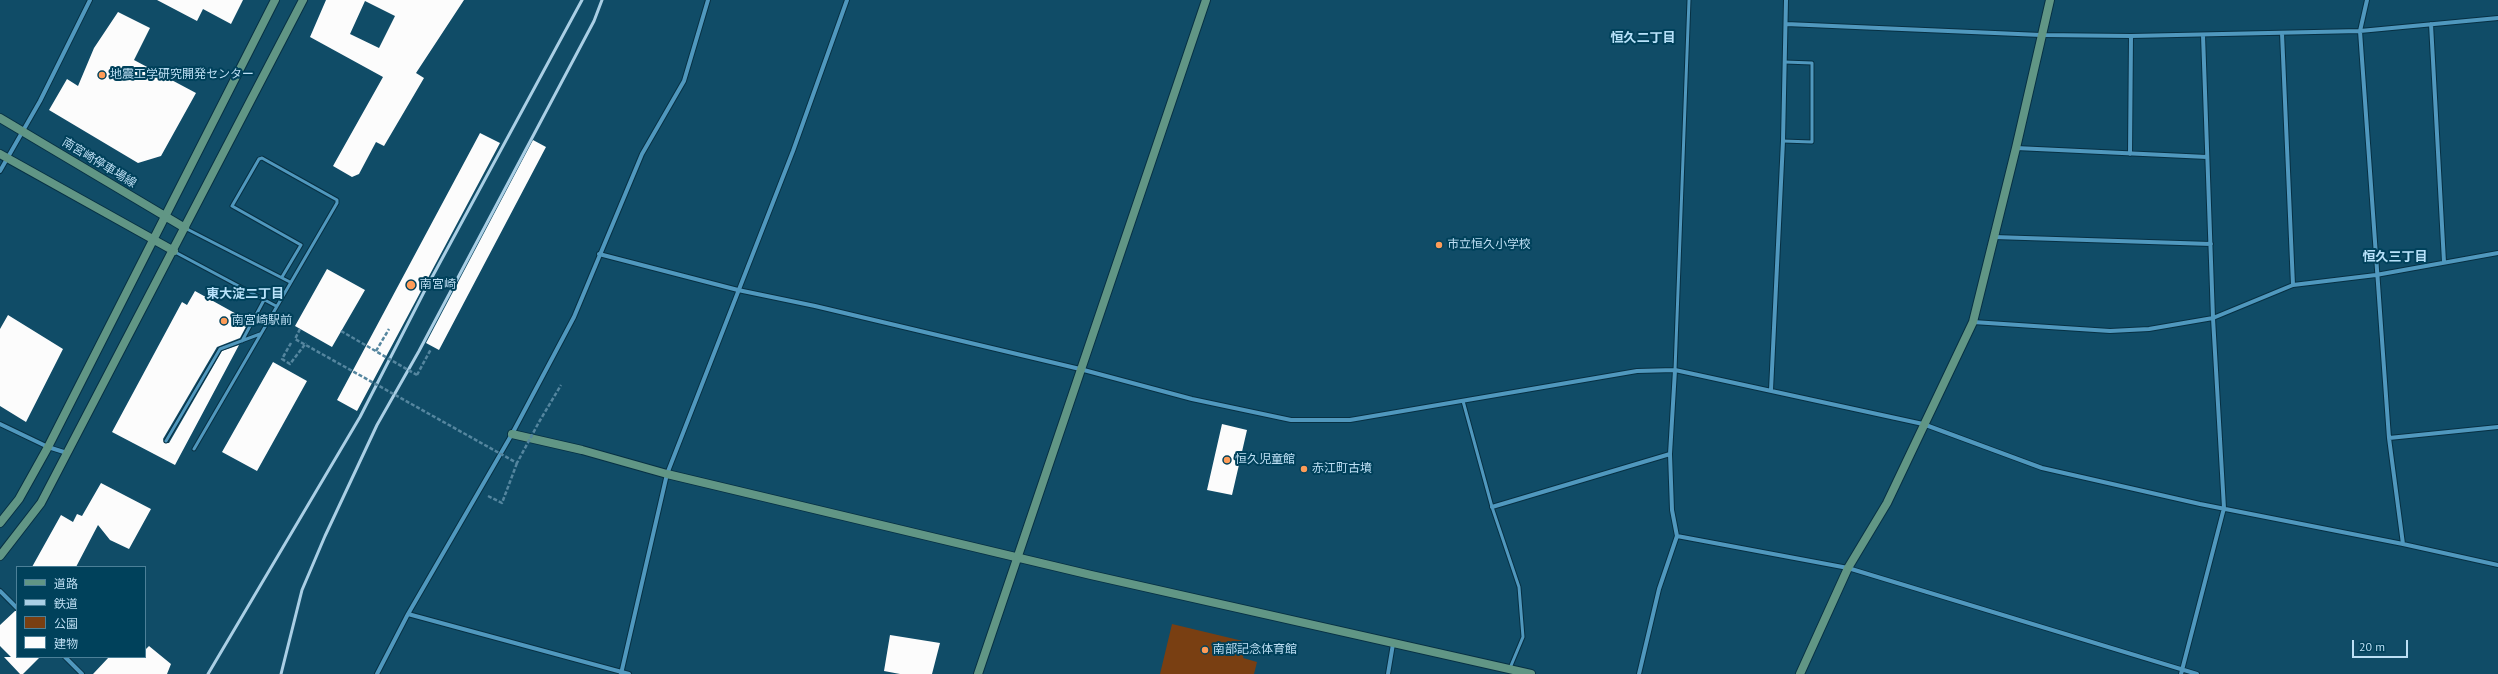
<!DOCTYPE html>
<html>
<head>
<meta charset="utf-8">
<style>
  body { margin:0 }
  #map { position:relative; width:2498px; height:674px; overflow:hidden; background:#104c67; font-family:"PT Sans","Noto Sans JP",sans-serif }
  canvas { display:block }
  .legend { position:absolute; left:16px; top:566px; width:130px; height:92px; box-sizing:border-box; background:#00415b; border:1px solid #4c8098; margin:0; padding:5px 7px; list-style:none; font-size:12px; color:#bddff4 }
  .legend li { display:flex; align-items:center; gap:8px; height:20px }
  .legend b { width:20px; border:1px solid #4c8098 }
  .scale { position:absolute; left:2352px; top:640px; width:56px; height:18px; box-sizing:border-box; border:2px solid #bddff4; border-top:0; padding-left:5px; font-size:12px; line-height:14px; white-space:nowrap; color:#bddff4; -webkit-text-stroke:3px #00415b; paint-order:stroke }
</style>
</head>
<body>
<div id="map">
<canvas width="2498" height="674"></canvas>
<ul class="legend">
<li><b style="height:5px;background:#619685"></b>道路</li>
<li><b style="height:5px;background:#aacfe5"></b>鉄道</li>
<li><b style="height:11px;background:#793f12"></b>公園</li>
<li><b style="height:11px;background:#fcfcfc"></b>建物</li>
</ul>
<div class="scale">20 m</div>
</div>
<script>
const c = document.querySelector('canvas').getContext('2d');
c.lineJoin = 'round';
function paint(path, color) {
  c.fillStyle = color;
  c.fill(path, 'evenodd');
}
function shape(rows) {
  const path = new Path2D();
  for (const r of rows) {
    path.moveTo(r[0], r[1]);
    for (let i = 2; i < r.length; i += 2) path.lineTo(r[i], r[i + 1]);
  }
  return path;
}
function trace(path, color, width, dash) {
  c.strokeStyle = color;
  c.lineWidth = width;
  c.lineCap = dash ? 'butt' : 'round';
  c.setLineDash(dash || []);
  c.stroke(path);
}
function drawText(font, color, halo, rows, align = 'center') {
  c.font = font + ' "PT Sans","Noto Sans JP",sans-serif';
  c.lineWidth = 4;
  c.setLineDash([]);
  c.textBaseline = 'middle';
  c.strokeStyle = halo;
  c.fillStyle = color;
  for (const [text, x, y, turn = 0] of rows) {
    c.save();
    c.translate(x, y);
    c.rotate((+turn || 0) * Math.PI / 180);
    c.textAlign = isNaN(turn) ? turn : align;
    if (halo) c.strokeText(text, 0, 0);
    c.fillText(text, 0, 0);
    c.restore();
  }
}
const green = shape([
  [1172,624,1247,642,1243,658,1257,662,1254,674,1160,674]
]);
const building = shape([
  [157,0,243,0,231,24,203,9,197,21],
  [326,0,464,0,416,73,424,78,384,146,376,142,359,174,352,177,333,166,383,77,310,37],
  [365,1,395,16,379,48,350,34],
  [118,12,150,28,134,60,196,93,161,156,138,163,49,110,67,79,78,86,94,48],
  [480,133,500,143,357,411,337,400],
  [533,140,546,147,439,350,426,343],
  [327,269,365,290,332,347,295,326],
  [195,291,249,321,240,338,217,347,163,439,164,443,169,443,222,351,239,345,175,465,112,432,182,302,187,305],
  [8,315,63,349,26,422,0,406,0,329],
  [273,362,307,381,257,471,222,452],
  [1222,424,1247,430,1232,495,1207,490],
  [101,483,151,509,129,549,110,540,98,525,76,567,32,567,61,515,73,522,77,514,82,516],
  [15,611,17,611,17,657,40,657,23,674,20,674,4,657,11,657,0,646,0,625],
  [890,635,940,643,932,674,900,674,884,671],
  [149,646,171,664,167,674,93,674,109,657,145,657,145,650]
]);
const path = shape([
  [291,343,282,359,290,364,306,343],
  [376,351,389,329],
  [417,375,431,349],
  [539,422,561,385],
  [488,496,502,503,517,463]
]);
const lane = shape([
  [1783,141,1812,142,1812,63,1785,62],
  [185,228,290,282],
  [175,252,276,306],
  [242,341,264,300],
  [1675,370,1689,0],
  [1463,401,1492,507,1519,587,1523,637,1510,668],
  [166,441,220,349,260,334],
  [194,449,337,203,337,200,262,158,259,159,232,206,301,245,282,277]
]);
const street = shape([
  [2367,0,2360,31,2389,438,2403,544],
  [1786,24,2041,35,2131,36,2360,31,2498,18],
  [2431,24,2444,262],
  [2282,33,2293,285],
  [2016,148,2207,157],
  [2130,154,2131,36],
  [0,171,40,101,90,0],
  [1994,237,2211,244],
  [599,254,738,290,815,306,1080,369,1192,399,1291,420,1350,420,1637,371,1675,370,1923,424,2042,468,2200,504,2403,544,2498,565],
  [1973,322,2110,331,2149,329,2213,318,2293,285,2376,275,2498,253],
  [1771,390,1783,141,1786,0],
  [0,424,48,447,67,453],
  [2389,438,2498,427],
  [1492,507,1670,454],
  [1677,536,1848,568,2197,674],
  [0,591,17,608],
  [408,614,629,674],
  [65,657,82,674],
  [377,674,408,614,512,434,574,317,642,154,684,81,708,0],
  [621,674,667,474,793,151,847,0],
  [1388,674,1393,644],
  [1639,674,1659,589,1677,536,1672,510,1670,454,1675,370],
  [2181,674,2224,508,2213,318,2203,35]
]);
const secondary = shape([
  [0,118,185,228],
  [0,154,174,251],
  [512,434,582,450,667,474,1091,575,1531,674],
  [0,523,19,499,48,447,275,0],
  [0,556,41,503,303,0],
  [978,674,1206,0],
  [1800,674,1848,568,1887,503,1973,322,2016,148,2050,0]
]);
const rail = shape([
  [208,674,360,417,424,292,582,0],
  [281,674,302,590,325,536,377,425,419,351,594,21,602,0]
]);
const pathBridge = shape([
  [300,329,295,339,517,463,539,422],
  [341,331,417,375]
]);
const markers = [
  [102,75,4,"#fe9c58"],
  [1439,245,4,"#fe9c58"],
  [411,285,5,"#fe9c58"],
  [224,321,4,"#fe9c58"],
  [1227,460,4,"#fe9c58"],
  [1304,469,4,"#fe9c58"],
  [1205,650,4,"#fe9c58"]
];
const poiNames = [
  ["地震工学研究開発センター",110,75],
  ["市立恒久小学校",1447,245],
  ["南宮崎",420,285],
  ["南宮崎駅前",232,321],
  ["恒久児童館",1235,460],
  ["赤江町古墳",1312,469],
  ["南部記念体育館",1213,650]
];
const streetNames = [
  ["南宮崎停車場線",99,163,31]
];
const neighbourhoodNames = [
  ["恒久二丁目",1643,38],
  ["恒久三丁目",2395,257],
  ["東大淀二丁目",245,294]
];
paint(green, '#793f12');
paint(building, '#fcfcfc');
trace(lane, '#073043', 5);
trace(street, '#073043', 6);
trace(secondary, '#073043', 10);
trace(path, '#55869f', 2.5, [4, 2]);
trace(lane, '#5098be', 3);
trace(street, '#5098be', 4);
trace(secondary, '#619685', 8);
trace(rail, '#aacfe5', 3);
trace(pathBridge, '#55869f', 2.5, [4, 2]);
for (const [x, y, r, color] of markers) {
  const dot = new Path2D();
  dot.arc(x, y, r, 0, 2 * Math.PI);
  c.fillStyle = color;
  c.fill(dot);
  trace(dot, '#00415b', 1.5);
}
drawText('12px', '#bddff4', '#00415b', poiNames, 'left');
drawText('12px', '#bddff4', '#00415b', streetNames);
drawText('bold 13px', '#b8e2fa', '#00415b', neighbourhoodNames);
</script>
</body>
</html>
